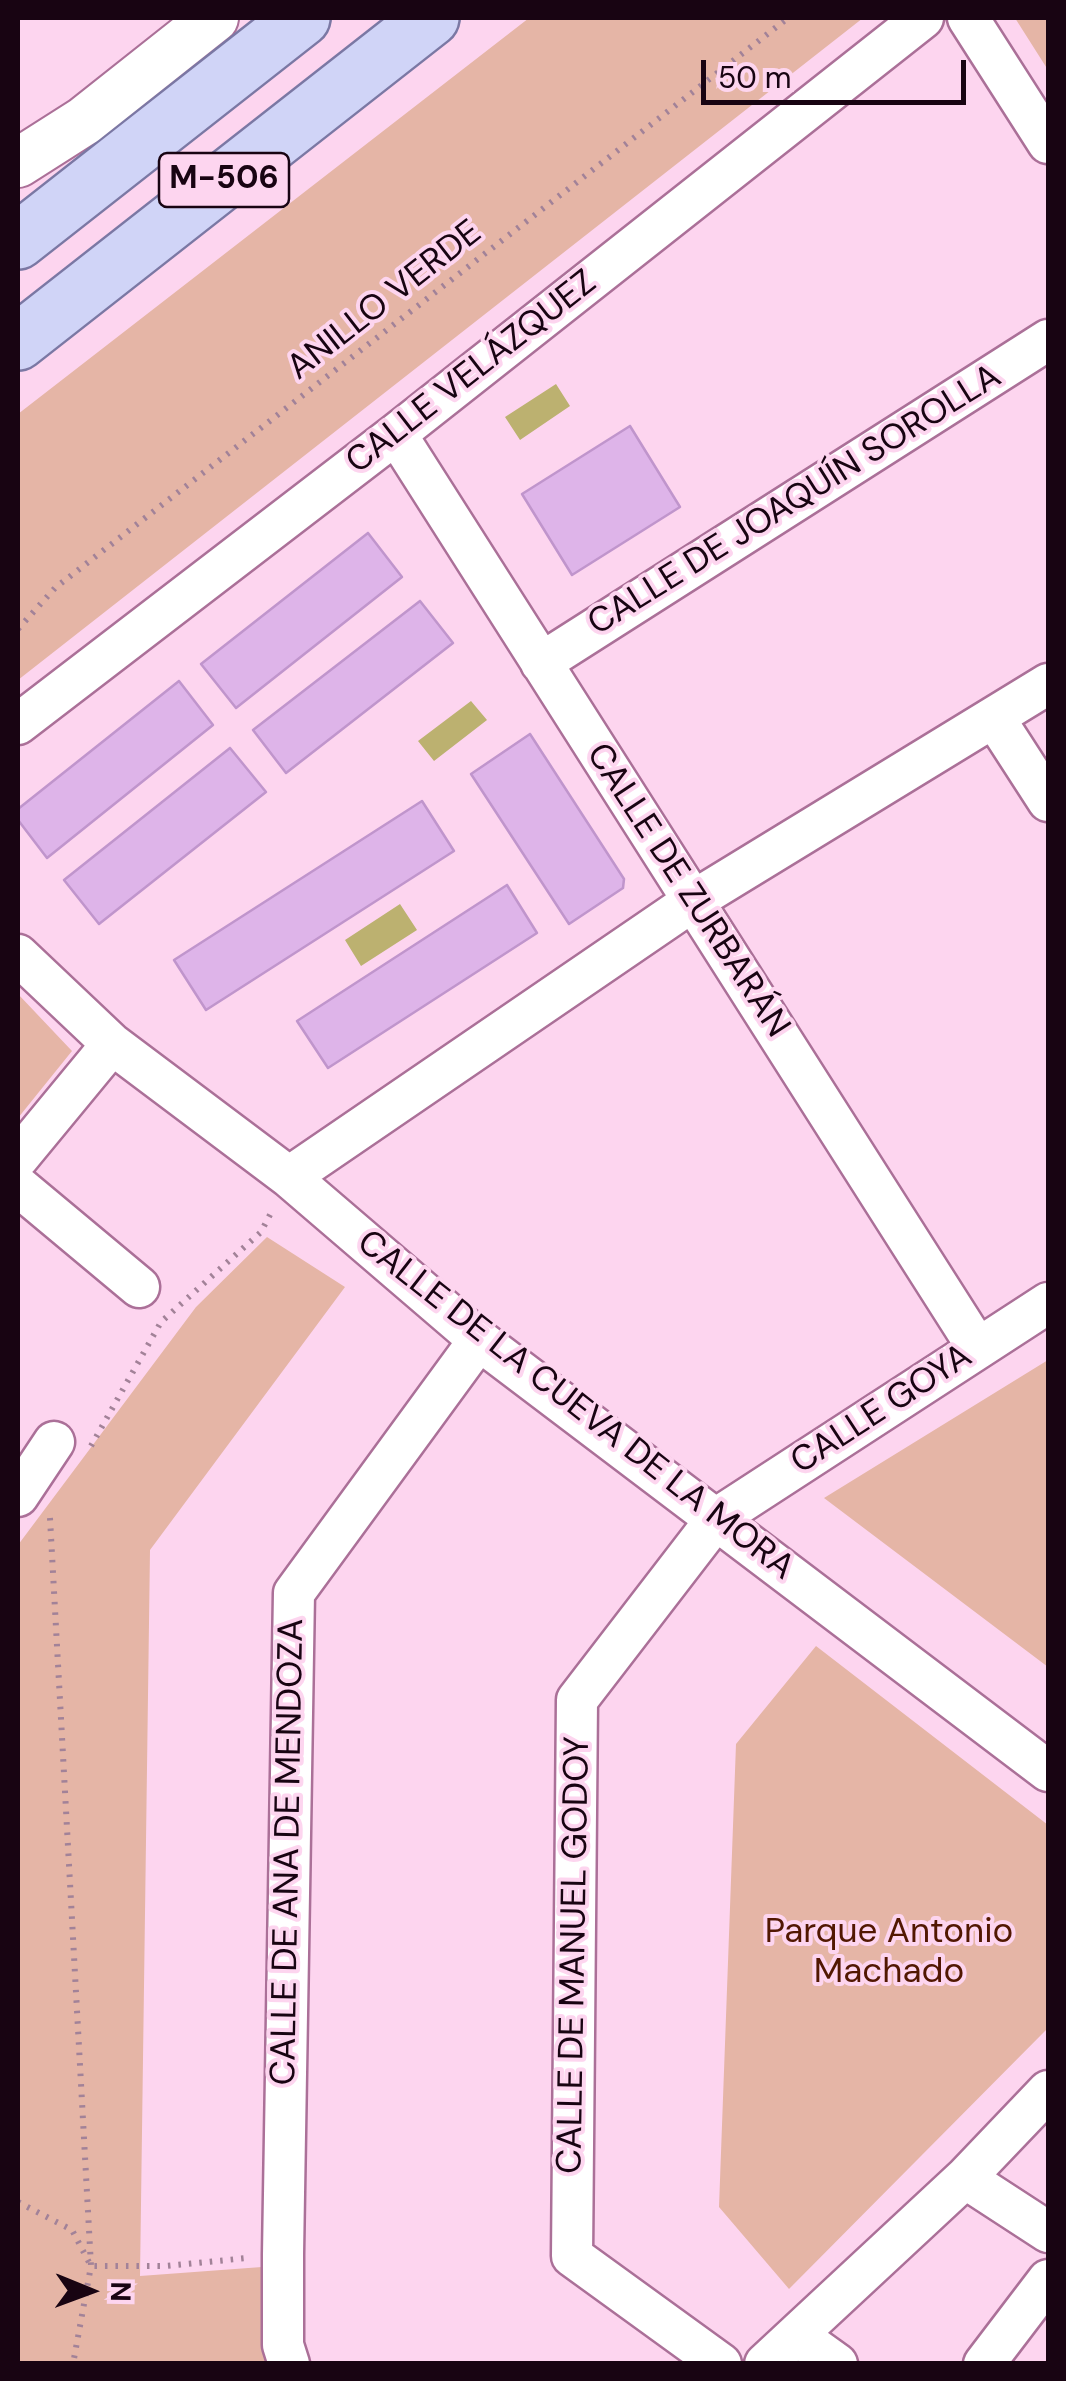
<!DOCTYPE html>
<html>
<head>
<meta charset="utf-8">
<style>
  body { margin:0 }
  #map { position:relative; width:1066px; height:2381px; overflow:hidden; background:#fdd5ef; font-family:"DM Sans",sans-serif }
  canvas { display:block }
  .frame { position:absolute; inset:0; border:20px solid #180412; pointer-events:none }
  .north { position:absolute; left:40px; top:2241px; width:100px; height:100px; -webkit-text-stroke:8px #fdd5ef; paint-order:stroke; rotate:91deg; font-size:28px; font-weight:700; line-height:40px; text-align:center; color:#180412 }
  .north::after { content:''; display:block; margin:auto; width:35px; height:45px; background:#180412; clip-path:polygon(50% 0,100% 100%,50% 72%,0 100%) }
  .scale { position:absolute; left:701px; top:60px; width:265px; height:45px; box-sizing:border-box; border:5px solid #180412; border-top:0; padding-left:12px; font-size:30px; line-height:35px; white-space:nowrap; color:#180412; -webkit-text-stroke:8px #fdd5ef; paint-order:stroke }
</style>
</head>
<body>
<div id="map">
<canvas width="1066" height="2381"></canvas>
<div class="frame"></div>
<div class="north">N</div>
<div class="scale">50 m</div>
</div>
<script>
const c = document.querySelector('canvas').getContext('2d');
c.lineJoin = 'round';
function paint(path, color) {
  c.fillStyle = color;
  c.fill(path, 'evenodd');
}
function shape(rows) {
  const path = new Path2D();
  for (const r of rows) {
    path.moveTo(r[0], r[1]);
    for (let i = 2; i < r.length; i += 2) path.lineTo(r[i], r[i + 1]);
  }
  return path;
}
function trace(path, color, width, dash) {
  c.strokeStyle = color;
  c.lineWidth = width;
  c.lineCap = dash ? 'butt' : 'round';
  c.setLineDash(dash || []);
  c.stroke(path);
}
function drawText(font, color, halo, rows, align = 'center') {
  c.font = font + ' "DM Sans",sans-serif';
  c.lineWidth = 8;
  c.setLineDash([]);
  c.textBaseline = 'middle';
  c.strokeStyle = halo;
  c.fillStyle = color;
  for (const [text, x, y, turn = 0] of rows) {
    c.save();
    c.translate(x, y);
    c.rotate((+turn || 0) * Math.PI / 180);
    c.textAlign = isNaN(turn) ? turn : align;
    if (halo) c.strokeText(text, 0, 0);
    c.fillText(text, 0, 0);
    c.restore();
  }
}
const green = shape([
  [529,18,863,18,18,680,18,414],
  [1015,18,1048,18,1048,70],
  [18,994,72,1051,18,1118],
  [267,1237,345,1287,150,1550,140,2276,262,2267,266,2363,18,2364,18,1545,196,1307],
  [1048,1360,1048,1667,824,1498],
  [816,1646,1048,1825,1048,2028,789,2289,719,2207,736,1744]
]);
const water = shape([
  [556,384,570,406,520,440,505,417],
  [471,701,487,720,434,761,418,741],
  [400,904,417,930,361,966,345,940]
]);
const building = shape([
  [630,426,680,507,572,575,522,494,630,426],
  [368,533,402,577,236,708,201,664,368,533],
  [420,601,453,643,286,773,253,730,420,601],
  [179,681,213,725,47,858,18,820,18,809,179,681],
  [530,734,624,879,623,888,569,924,471,774,530,734],
  [230,748,266,792,99,924,64,880,230,748],
  [422,801,454,851,206,1010,174,960,422,801],
  [507,885,537,933,328,1068,297,1021,507,885]
]);
const path = shape([
  [18,629,55,588,788,18],
  [91,1446,161,1322,261,1232,273,1209],
  [50,1518,91,2266,73,2364],
  [18,2202,72,2230,91,2266,166,2266,247,2258]
]);
const minor = shape([
  [968,18,1048,143],
  [396,434,977,1347],
  [541,663,1048,340],
  [995,719,1048,801],
  [18,724,396,434,923,18],
  [18,955,112,1044,289,1177,479,1340,1048,1771],
  [18,1158,112,1044],
  [289,1177,693,901,1048,684],
  [18,1186,139,1287],
  [18,1496,54,1442],
  [965,2178,1048,2232],
  [798,2336,837,2364],
  [289,2364,283,2345,283,2254,294,1593,479,1340],
  [721,2364,572,2256,577,1700,717,1518,1048,1303],
  [765,2364,965,2178,1048,2091],
  [984,2364,1048,2280]
]);
const tertiary = shape([
  [18,163,84,121,214,18]
]);
const primary = shape([
  [18,241,302,18],
  [18,342,431,18]
]);
const shields = [
  [224,180,130]
];
const shieldNames = [
  ["M-506",224,180]
];
const streetNames = [
  ["ANILLO VERDE",385,301,-38],
  ["CALLE VELÁZQUEZ",472,373,-38],
  ["CALLE DE JOAQUÍN SOROLLA",795,501,-32],
  ["CALLE DE ZURBARÁN",687,891,57],
  ["CALLE DE LA CUEVA DE LA MORA",575,1406,38],
  ["CALLE GOYA",882,1410,-33],
  ["CALLE DE ANA DE MENDOZA",289,1852,-89],
  ["CALLE DE MANUEL GODOY",575,1955,-89]
];
const parkNames = [
  ["Parque Antonio",889,1933],
  ["Machado",889,1973]
];
paint(green, '#e5b5a6');
paint(water, '#bcb170');
paint(building, '#deb4e9');
trace(building, '#c095cc', 2.5);
trace(minor, '#ab7098', 45);
trace(tertiary, '#ab7098', 52);
trace(primary, '#7b78a4', 60);
trace(path, '#a28298', 6, [2.5, 8]);
trace(minor, '#fff', 40);
trace(tertiary, '#fff', 48);
trace(primary, '#d0d4f7', 55);
for (const [x, y, w] of shields) {
  const box = new Path2D();
  box.roundRect(x - w / 2, y - 27, w, 54, 8);
  c.fillStyle = '#fdd5ef';
  c.fill(box);
  trace(box, '#180412', 2.5);
}
drawText('bold 32px', '#180412', null, shieldNames);
drawText('35px', '#180412', '#fdd5ef', streetNames);
drawText('35px', '#511701', '#fdd5ef', parkNames);
</script>
</body>
</html>
